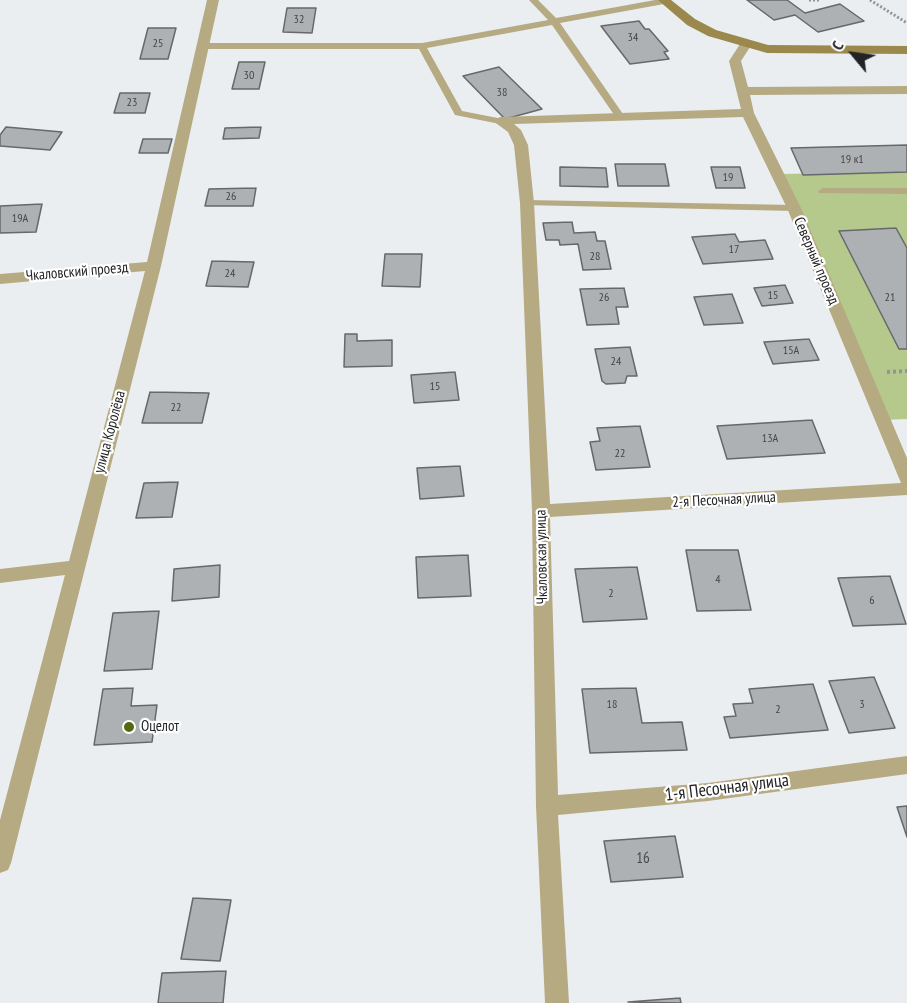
<!DOCTYPE html>
<html>
<head>
<meta charset="utf-8">
<style>
  body { margin:0 }
  #map { position:relative; width:907px; height:1003px; overflow:hidden; background:#ebeef1; font-family:"PT Sans Narrow",sans-serif }
  canvas { display:block }
  .north { position:absolute; left:823px; top:24px; width:60px; height:60px; -webkit-text-stroke:4px #fff; paint-order:stroke; rotate:299deg; font-size:16px; font-weight:700; line-height:24px; text-align:center; color:#222324 }
  .north::after { content:''; display:block; margin:auto; width:21px; height:27px; background:#222324; clip-path:polygon(50% 0,100% 100%,50% 72%,0 100%) }
</style>
</head>
<body>
<div id="map">
<canvas width="907" height="1003"></canvas>
<div class="north">С</div>
</div>
<script>
const c = document.querySelector('canvas').getContext('2d');
c.lineJoin = 'round';
function paint(path, color) {
  c.fillStyle = color;
  c.fill(path, 'evenodd');
}
function shape(rows) {
  const path = new Path2D();
  for (const r of rows) {
    path.moveTo(r[0], r[1]);
    for (let i = 2; i < r.length; i += 2) path.lineTo(r[i], r[i + 1]);
  }
  return path;
}
function trace(path, color, width, dash) {
  c.strokeStyle = color;
  c.lineWidth = width;
  c.lineCap = dash ? 'butt' : 'round';
  c.setLineDash(dash || []);
  c.stroke(path);
}
function drawText(font, color, halo, rows, align = 'center') {
  c.font = font + ' "PT Sans Narrow",sans-serif';
  c.lineWidth = 4.5;
  c.setLineDash([]);
  c.textBaseline = 'middle';
  c.strokeStyle = halo;
  c.fillStyle = color;
  for (const [text, x, y, turn = 0] of rows) {
    c.save();
    c.translate(x, y);
    c.rotate((+turn || 0) * Math.PI / 180);
    c.textAlign = isNaN(turn) ? turn : align;
    if (halo) c.strokeText(text, 0, 0);
    c.fillText(text, 0, 0);
    c.restore();
  }
}
const green = shape([
  [907,172,907,248,895,228,840,231,907,349,907,419,883,420,776,174]
]);
const building = shape([
  [747,0,787,0,805,13,840,4,864,21,818,32,795,15,774,20,747,0],
  [287,8,316,8,312,33,283,32,287,8],
  [639,21,645,29,649,29,668,51,664,52,669,59,630,64,601,26,639,21],
  [148,28,176,28,168,59,140,59,148,28],
  [239,62,265,62,259,89,232,89,239,62],
  [499,67,542,109,505,119,463,76,499,67],
  [120,93,150,93,145,113,114,113,120,93],
  [6,127,62,132,50,150,0,146,0,135,6,127],
  [261,127,259,138,223,139,225,128,261,127],
  [143,139,172,139,168,153,139,153,143,139],
  [907,145,907,172,803,175,791,148,907,145],
  [615,164,665,164,669,186,618,186,615,164],
  [560,167,606,168,608,187,560,186,560,167],
  [711,167,740,167,745,188,716,188,711,167],
  [256,188,253,206,205,206,209,189,256,188],
  [42,204,36,232,0,233,0,206,42,204],
  [572,222,574,233,595,232,597,241,605,241,611,269,583,270,578,244,560,245,559,240,546,240,543,223,572,222],
  [896,228,907,248,907,349,899,349,839,231,896,228],
  [735,234,739,242,765,240,773,259,703,264,692,237,735,234],
  [385,254,422,254,420,287,382,286,385,254],
  [212,261,254,262,248,287,206,286,212,261],
  [785,285,793,303,762,306,754,288,785,285],
  [624,288,628,307,616,307,619,324,587,325,580,289,624,288],
  [732,294,743,323,704,325,694,297,732,294],
  [345,334,357,334,357,341,392,340,392,366,344,367,345,334],
  [809,339,819,360,773,364,764,342,809,339],
  [630,347,637,376,627,376,625,383,606,384,602,381,595,349,630,347],
  [455,372,459,400,414,403,411,375,455,372],
  [150,392,209,393,202,423,142,423,150,392],
  [812,420,825,453,727,459,717,426,812,420],
  [640,426,650,467,596,470,590,442,600,441,597,428,640,426],
  [460,466,464,496,420,499,417,468,460,466],
  [178,482,172,517,136,518,144,483,178,482],
  [686,550,738,550,751,610,697,611,686,550],
  [468,555,471,596,418,598,416,557,468,555],
  [220,565,219,597,172,601,174,569,220,565],
  [637,567,647,619,583,622,575,569,637,567],
  [890,576,906,624,853,626,838,578,890,576],
  [159,611,152,669,104,671,113,613,159,611],
  [874,677,895,728,849,733,829,681,874,677],
  [813,684,828,730,730,738,724,717,736,716,733,704,753,703,749,689,813,684],
  [133,688,131,706,157,705,152,742,94,745,103,689,133,688],
  [636,688,642,723,682,722,687,750,590,753,582,689,636,688],
  [907,806,907,837,897,807,907,806],
  [675,836,683,877,611,882,604,841,675,836],
  [193,898,231,900,220,961,181,959,193,898],
  [226,971,223,1003,158,1003,162,973,226,971],
  [680,998,681,1003,628,1002,680,998]
]);
const pathFar1 = shape([
  [809,0,821,0],
  [870,0,907,23]
]);
const path = shape([
  [887,372,907,371]
]);
const lane = shape([
  [529,0,538,0,556,18,655,0,668,0,664,4,560,23,625,117,623,119,617,119,552,25,427,48,462,111,503,119,505,121,500,124,455,115,419,49,203,49,198,46,203,43,422,43,548,20,529,0],
  [823,188,907,188,907,194,819,193,818,191,823,188],
  [527,200,794,205,799,208,794,211,523,205,522,203,527,200]
]);
const street = shape([
  [207,0,219,0,161,266,11,863,8,870,0,873,0,820,65,575,0,583,0,569,69,561,145,271,0,284,0,274,147,262,207,0],
  [746,40,752,44,741,61,748,87,907,86,907,94,750,95,754,113,801,208,907,458,907,495,550,517,558,795,708,783,907,756,907,774,708,801,558,815,569,1003,545,1003,536,806,532,511,520,203,514,145,508,132,493,121,500,117,741,109,729,61,742,41,746,40],
  [743,117,787,208,901,483,550,504,534,203,528,145,521,130,514,124,743,117]
]);
const secondary = shape([
  [658,0,671,0,695,19,716,30,768,45,907,46,907,54,767,53,708,36,687,25,658,0]
]);
const markers = [
  [129,727,6,"#546814"]
];
const numberNames = [
  ["32",299,20],
  ["34",633,38],
  ["25",158,44],
  ["30",249,76],
  ["38",502,93],
  ["23",132,103],
  ["19 к1",852,160],
  ["19",728,178],
  ["26",231,197],
  ["19А",20,219],
  ["17",734,250],
  ["28",595,257],
  ["24",230,274],
  ["15",773,296],
  ["26",604,298],
  ["21",890,298],
  ["15А",791,351],
  ["24",616,362],
  ["15",435,387],
  ["22",176,408],
  ["13А",770,439],
  ["22",620,454],
  ["4",718,580],
  ["2",611,594],
  ["6",872,601],
  ["18",612,705],
  ["3",862,705],
  ["2",778,710]
];
const streetNames = [
  ["Северный проезд",816,261,67],
  ["Чкаловский проезд",77,272,-5],
  ["улица Королёва",110,432,-75],
  ["2-я Песочная улица",724,500,-3],
  ["Чкаловская улица",542,557,-91]
];
const poiNames = [
  ["Оцелот",141,727]
];
const nearNumbernames = [
  ["16",643,859]
];
const nearStreetnames = [
  ["1-я Песочная улица",727,788,-7]
];
paint(green, '#b6c98d');
paint(building, '#aeb1b4');
trace(building, '#66686b', 1.5);
trace(pathFar1, '#929496', 3, [2, 2]);
trace(path, '#929496', 4, [3, 3]);
paint(lane, '#b6aa83');
paint(street, '#b6aa83');
paint(secondary, '#9b884c');
for (const [x, y, r, color] of markers) {
  const dot = new Path2D();
  dot.arc(x, y, r, 0, 2 * Math.PI);
  c.fillStyle = color;
  c.fill(dot);
  trace(dot, '#fff', 2);
}
drawText('12px', '#454648', null, numberNames);
drawText('15px', '#222324', '#fff', streetNames);
drawText('15px', '#222324', '#fff', poiNames, 'left');
drawText('15px', '#454648', null, nearNumbernames);
drawText('18px', '#222324', '#fff', nearStreetnames);
</script>
</body>
</html>
